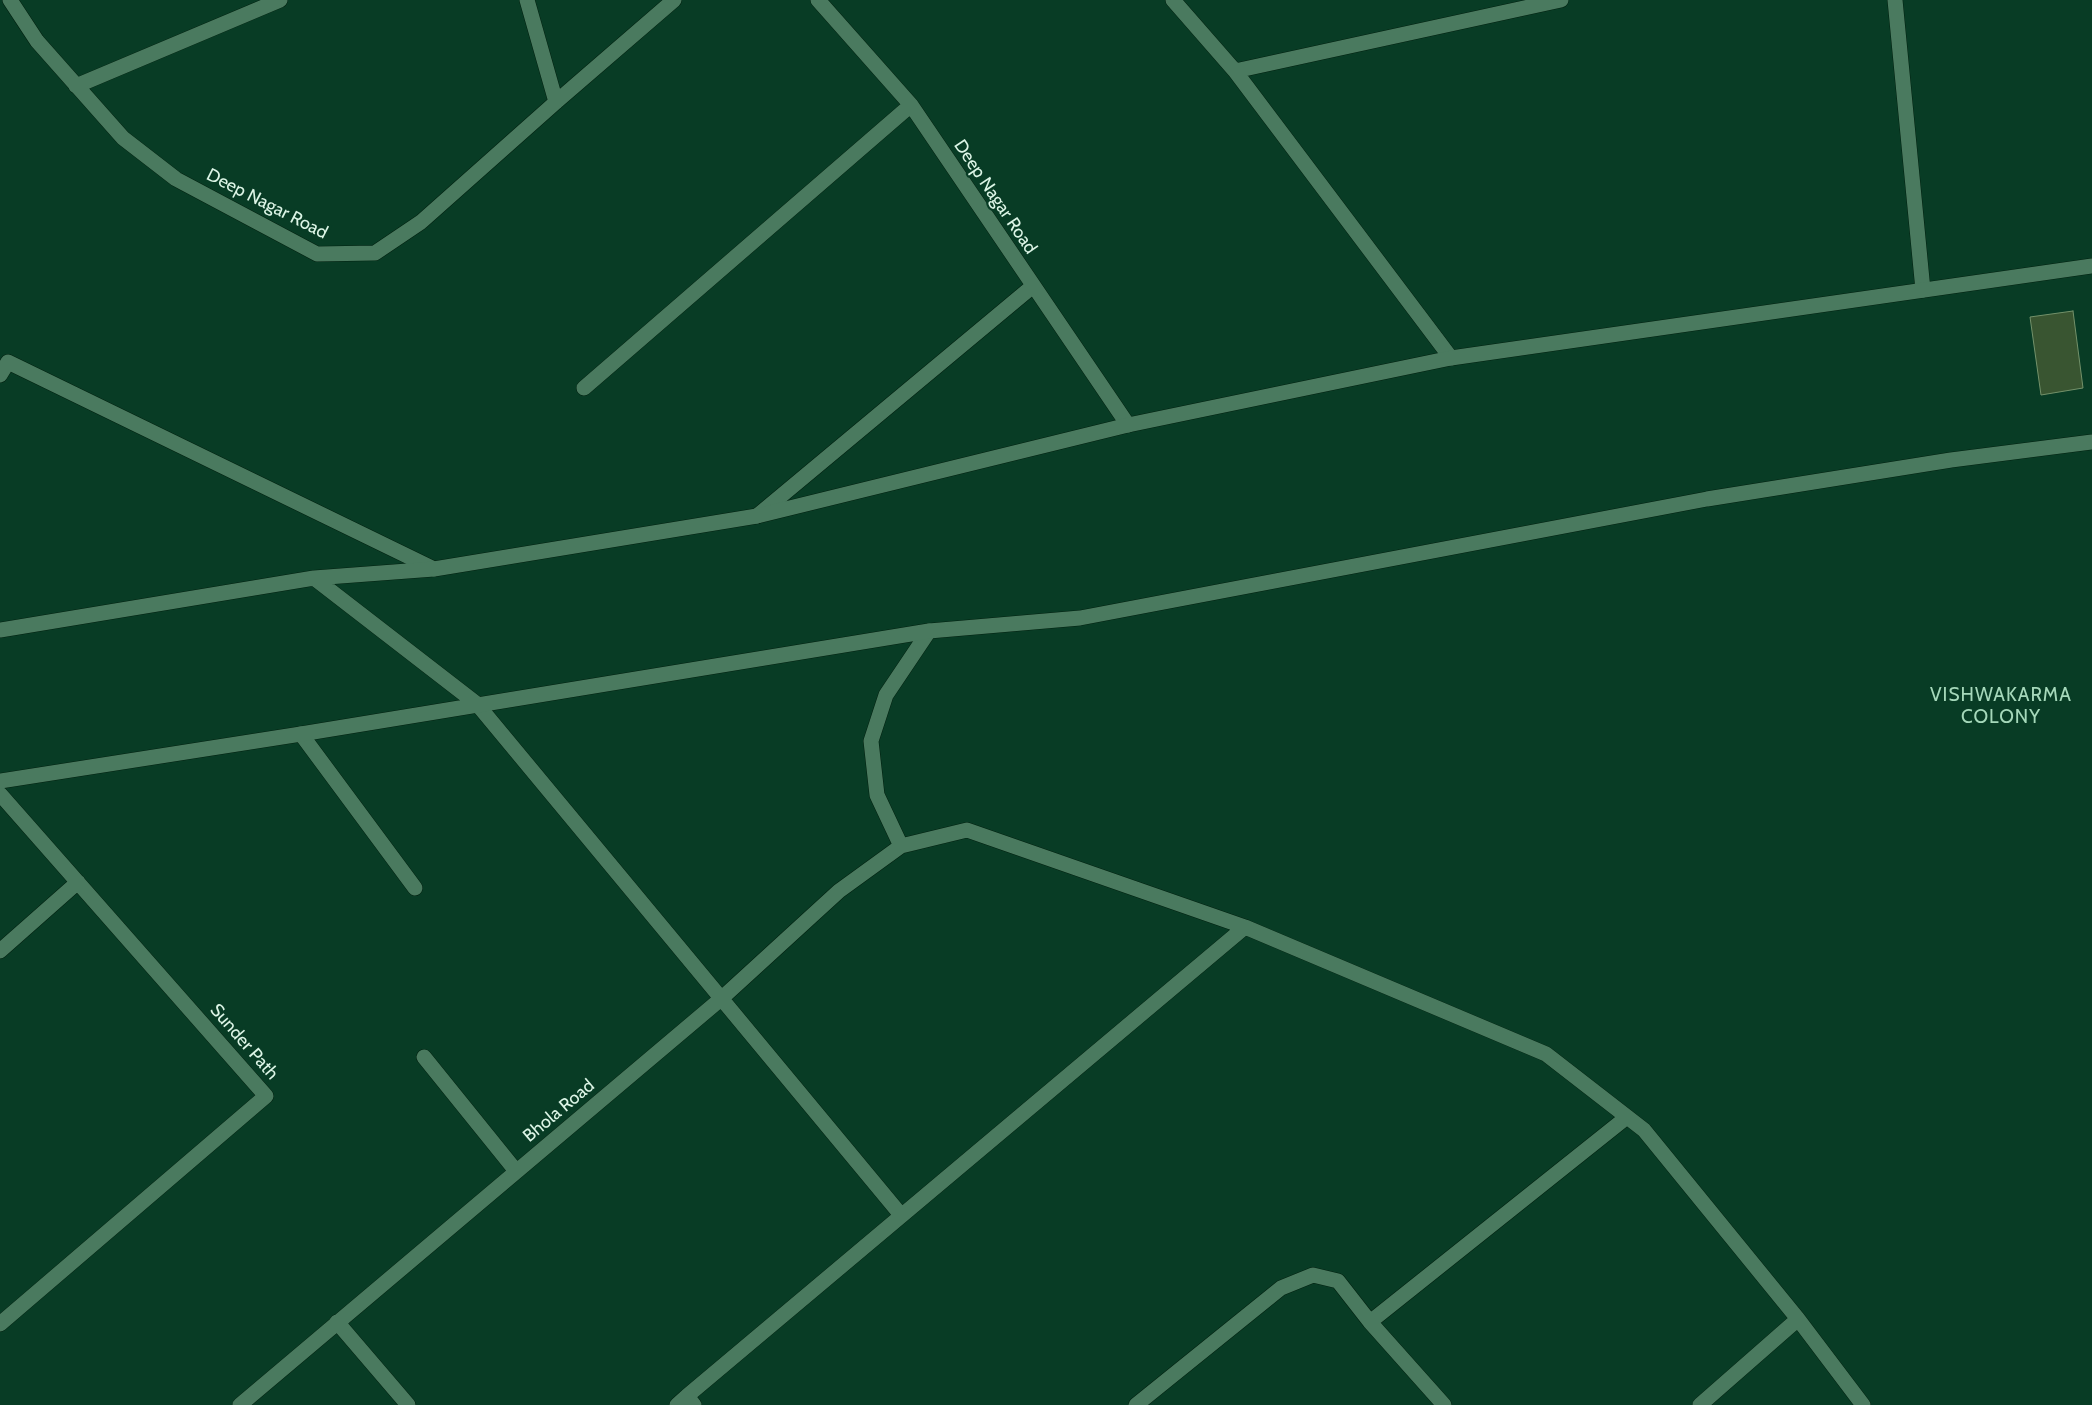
<!DOCTYPE html>
<html>
<head>
<meta charset="utf-8">
<style>
  body { margin:0 }
  canvas { display:block; background:#083c25 }
</style>
</head>
<body>
<canvas width="2092" height="1405"></canvas>
<script>
const c = document.querySelector('canvas').getContext('2d');
c.lineJoin = 'round';
function paint(path, color) {
  c.fillStyle = color;
  c.fill(path, 'evenodd');
}
function shape(rows) {
  const path = new Path2D();
  for (const r of rows) {
    path.moveTo(r[0], r[1]);
    for (let i = 2; i < r.length; i += 2) path.lineTo(r[i], r[i + 1]);
  }
  return path;
}
function trace(path, color, width, dash) {
  c.strokeStyle = color;
  c.lineWidth = width;
  c.lineCap = dash ? 'butt' : 'round';
  c.setLineDash(dash || []);
  c.stroke(path);
}
function drawText(font, color, halo, rows, align = 'center') {
  c.font = font + ' Cabin,sans-serif';
  c.lineWidth = 4.5;
  c.setLineDash([]);
  c.textBaseline = 'middle';
  c.strokeStyle = halo;
  c.fillStyle = color;
  for (const [text, x, y, turn = 0] of rows) {
    c.save();
    c.translate(x, y);
    c.rotate((+turn || 0) * Math.PI / 180);
    c.textAlign = isNaN(turn) ? turn : align;
    if (halo) c.strokeText(text, 0, 0);
    c.fillText(text, 0, 0);
    c.restore();
  }
}
const building = shape([
  [2073,311,2083,388,2041,395,2030,317,2073,311]
]);
const service = shape([
  [301,734,415,888]
]);
const minor = shape([
  [10,0,37,41,123,138,176,179,317,254,375,253,421,222,556,102,674,0],
  [527,0,556,102],
  [818,0,911,105,1128,425],
  [1173,0,1235,71,1451,358],
  [1895,0,1923,290],
  [1235,71,1561,0],
  [76,86,280,0],
  [0,375,8,362,434,569],
  [584,388,911,105],
  [757,516,1033,286],
  [477,704,901,1215],
  [0,794,266,1096,0,1324],
  [901,846,877,795,871,741,886,695,929,631],
  [0,951,78,882],
  [424,1057,516,1171],
  [337,1322,408,1405],
  [1370,1322,1627,1117],
  [687,1396,1245,927],
  [240,1405,722,998,839,891,901,846,967,830,1245,927,1546,1054,1644,1130,1798,1319,1863,1405],
  [677,1405,687,1396,694,1405],
  [1136,1405,1281,1288,1313,1275,1338,1281,1370,1322,1444,1405],
  [1700,1405,1798,1319]
]);
const tertiary = shape([
  [314,578,477,704],
  [0,630,314,578,434,569,757,516,1128,425,1451,358,2092,266],
  [0,781,301,734,929,631,1080,618,1707,499,1951,460,2092,442]
]);
const streetNames = [
  ["Deep Nagar Road",995,197,56],
  ["Deep Nagar Road",267,204,27],
  ["Sunder Path",244,1042,49],
  ["Bhola Road",559,1111,-40]
];
const neighbourhoodNames = [
  ["VISHWAKARMA",2001,695],
  ["COLONY",2001,717]
];
paint(building, '#395531');
trace(building, '#73916a', 1);
trace(service, '#002110', 16);
trace(minor, '#002110', 16);
trace(tertiary, '#002110', 16);
trace(service, '#4a7a5f', 15);
trace(minor, '#4a7a5f', 15);
trace(tertiary, '#4a7a5f', 15);
drawText('18px', '#dcf5e6', '#083c25', streetNames);
c.letterSpacing = '1px';
drawText('19px', '#a5d8ba', '#083c25', neighbourhoodNames);
c.letterSpacing = '0px';
</script>
</body>
</html>
